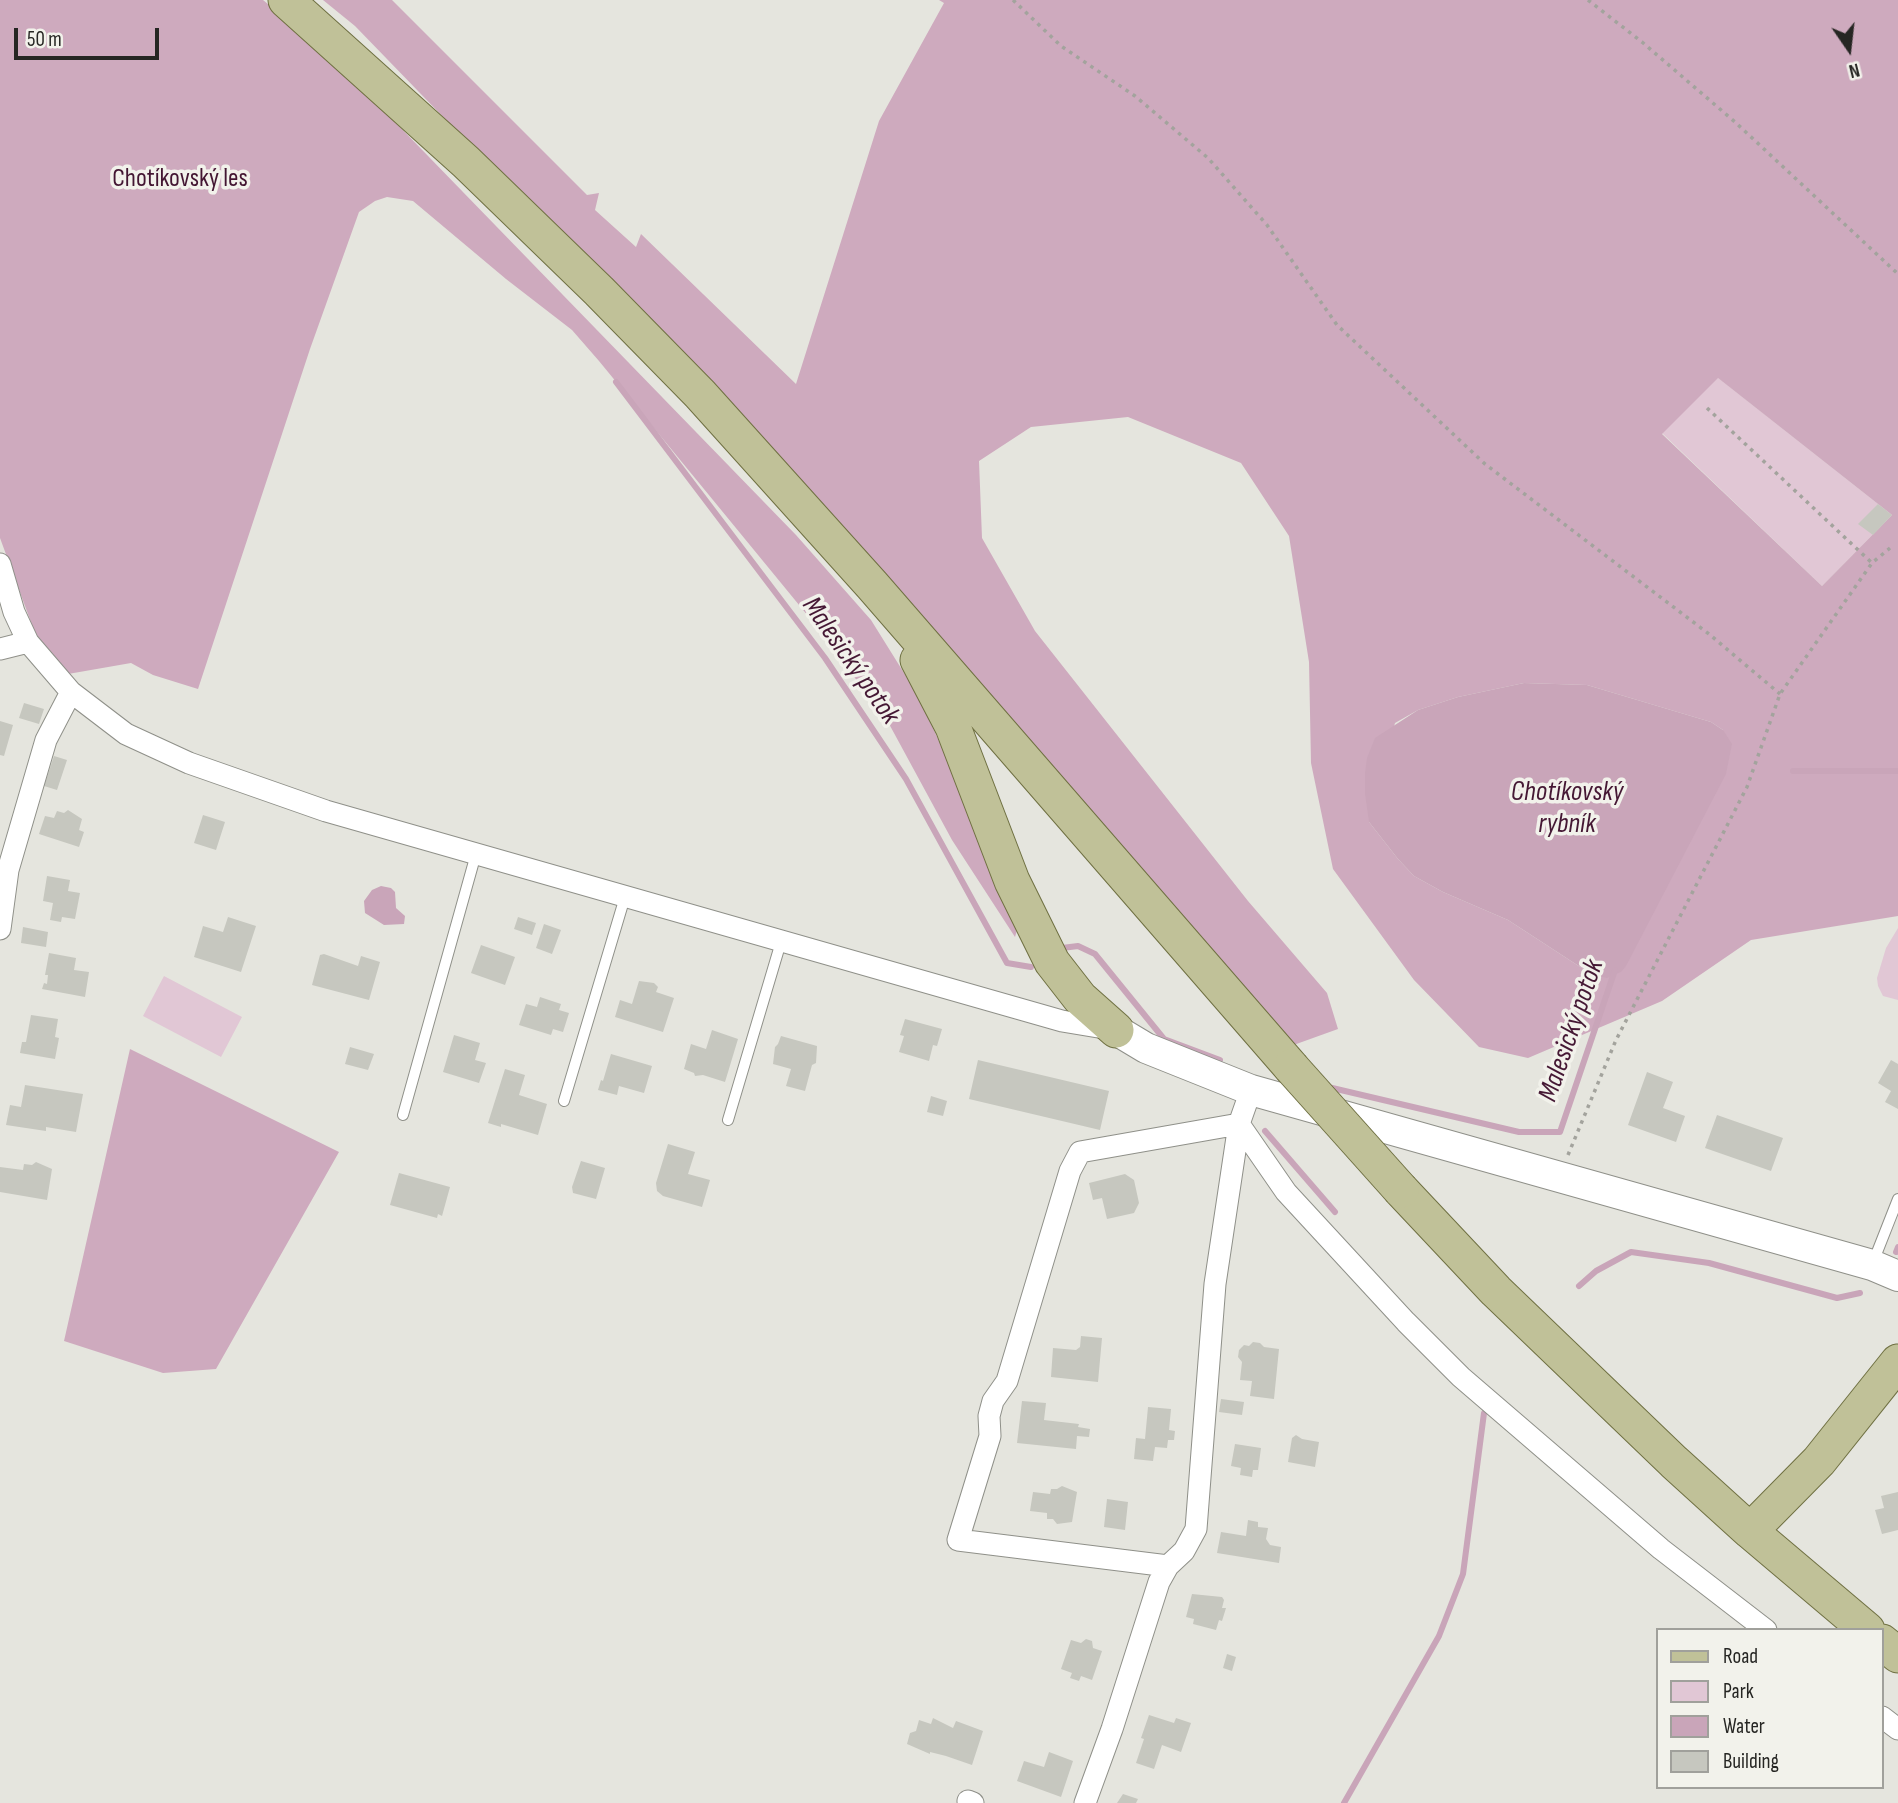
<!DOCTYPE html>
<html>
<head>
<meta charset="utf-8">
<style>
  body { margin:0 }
  #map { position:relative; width:1898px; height:1803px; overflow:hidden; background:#e5e5de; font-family:"Sofia Sans Condensed",sans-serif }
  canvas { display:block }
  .legend { position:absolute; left:1656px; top:1628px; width:228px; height:161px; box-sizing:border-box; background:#f2f2eb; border:2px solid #a0a09b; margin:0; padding:9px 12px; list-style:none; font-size:21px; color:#262623 }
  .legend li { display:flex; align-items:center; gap:14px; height:35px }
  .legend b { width:35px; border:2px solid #a0a09b }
  .north { position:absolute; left:1814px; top:14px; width:70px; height:70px; -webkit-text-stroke:5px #f2f2eb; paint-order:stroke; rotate:166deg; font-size:19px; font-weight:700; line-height:28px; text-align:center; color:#262623 }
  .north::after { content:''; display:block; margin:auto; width:24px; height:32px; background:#262623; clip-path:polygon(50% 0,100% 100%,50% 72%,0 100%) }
  .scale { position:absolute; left:14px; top:28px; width:145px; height:32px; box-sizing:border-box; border:4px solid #262623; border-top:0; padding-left:9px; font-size:21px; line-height:24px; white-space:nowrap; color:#262623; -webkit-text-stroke:5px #f2f2eb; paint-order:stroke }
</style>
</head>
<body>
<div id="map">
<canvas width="1898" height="1803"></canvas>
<ul class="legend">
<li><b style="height:9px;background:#c0c198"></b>Road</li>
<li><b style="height:19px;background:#e1c7d5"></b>Park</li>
<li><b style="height:19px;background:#c9a5b9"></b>Water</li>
<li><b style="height:19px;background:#c6c7bf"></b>Building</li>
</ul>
<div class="north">N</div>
<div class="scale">50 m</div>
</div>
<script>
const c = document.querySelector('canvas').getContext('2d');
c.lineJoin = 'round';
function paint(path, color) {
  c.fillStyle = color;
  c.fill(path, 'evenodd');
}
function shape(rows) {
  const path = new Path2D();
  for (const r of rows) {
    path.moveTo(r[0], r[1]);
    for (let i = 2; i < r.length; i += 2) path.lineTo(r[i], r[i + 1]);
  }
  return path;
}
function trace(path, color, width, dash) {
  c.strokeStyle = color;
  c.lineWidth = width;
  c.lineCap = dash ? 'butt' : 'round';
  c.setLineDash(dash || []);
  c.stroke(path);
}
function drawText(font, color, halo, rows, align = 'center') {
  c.font = font + ' "Sofia Sans Condensed",sans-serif';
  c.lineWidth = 7;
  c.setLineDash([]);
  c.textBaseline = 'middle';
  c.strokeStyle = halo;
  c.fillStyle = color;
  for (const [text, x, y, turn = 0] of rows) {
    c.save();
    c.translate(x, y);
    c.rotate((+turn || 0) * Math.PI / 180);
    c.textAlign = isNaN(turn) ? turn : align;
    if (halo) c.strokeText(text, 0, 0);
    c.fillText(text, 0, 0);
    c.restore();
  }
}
const green = shape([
  [1717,377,1892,515,1822,586,1662,433],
  [1898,928,1898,1000,1883,996,1878,986,1877,978,1886,948],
  [164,976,242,1017,221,1057,143,1016]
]);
const forest = shape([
  [0,0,263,0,329,54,796,535,871,620,919,697,1020,920,1015,937,952,840,888,722,813,622,599,361,572,330,506,279,413,201,387,197,375,201,359,212,310,349,198,689,153,675,131,663,68,674,39,644,0,538],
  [323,0,392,0,587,195,599,193,595,210,636,247,641,234,796,384,879,121,944,3,939,0,1898,0,1898,916,1751,940,1662,1001,1528,1058,1479,1047,1414,980,1333,869,1311,763,1309,662,1289,536,1241,463,1128,417,1031,427,979,461,982,538,1035,631,1248,901,1327,993,1338,1029,1288,1047,824,510,355,26],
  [1718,378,1892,515,1822,586,1662,434],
  [1524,683,1587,685,1711,722,1723,730,1591,974,1508,920,1443,892,1414,876,1398,859,1369,822,1395,723,1418,710,1458,697],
  [130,1049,339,1152,216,1369,163,1373,64,1341]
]);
const water = shape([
  [1524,683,1587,685,1711,722,1723,730,1732,744,1726,774,1626,966,1621,972,1607,978,1591,974,1508,920,1443,892,1414,876,1398,859,1369,822,1365,794,1365,773,1367,758,1375,738,1418,710,1458,697],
  [381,886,391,888,395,892,396,908,405,916,404,924,384,925,365,913,364,901,372,890]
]);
const stream = shape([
  [616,382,825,658,906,779,1007,963,1031,967],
  [1793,771,1898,771],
  [1062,948,1078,946,1095,954,1164,1039,1220,1060],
  [1328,1087,1519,1132,1560,1132,1615,970],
  [1265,1131,1335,1212],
  [1896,1252,1898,1247],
  [1579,1286,1596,1271,1631,1252,1709,1263,1837,1298,1860,1293],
  [1344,1803,1439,1636,1463,1574,1484,1413]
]);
const building = shape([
  [1878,504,1892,515,1873,535,1858,524],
  [24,703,44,709,39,724,19,718],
  [0,721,13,725,4,756,0,755],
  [54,756,67,760,57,790,44,786],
  [68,810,82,819,79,830,84,832,79,847,39,834,45,816,54,818,57,811,64,813],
  [203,815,225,822,216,850,194,843],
  [47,876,70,880,68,891,80,893,75,919,62,917,61,922,50,920,53,903,43,901],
  [228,917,256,926,241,972,194,957,203,926,223,932],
  [518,917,536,923,532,935,514,929],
  [544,924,561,930,552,954,536,948],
  [23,927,48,932,46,947,21,943],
  [481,945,515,957,505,985,471,973],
  [49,953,76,958,74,970,89,972,85,997,42,989,44,983,47,984,48,975,45,975],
  [324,954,358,966,361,956,380,962,369,1000,312,985,320,955],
  [639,981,654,983,658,987,656,992,674,998,663,1032,615,1017,620,1000,632,1004],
  [540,997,561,1004,559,1010,569,1013,563,1032,553,1029,551,1035,519,1025,526,1004,537,1007],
  [31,1015,58,1019,55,1037,59,1038,55,1059,20,1053,22,1042,26,1042],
  [905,1019,942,1029,937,1046,933,1045,929,1061,899,1052,904,1036,900,1035],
  [712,1030,738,1039,725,1082,703,1075,695,1076,694,1073,684,1069,691,1044,706,1049],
  [454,1035,480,1043,475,1060,486,1063,479,1083,443,1072],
  [781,1036,817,1046,816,1063,812,1065,805,1091,786,1086,791,1069,773,1064,775,1047,778,1044],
  [350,1047,374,1054,368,1070,345,1064],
  [611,1054,652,1066,644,1093,619,1086,617,1095,598,1090,601,1080,603,1081],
  [978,1060,1109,1091,1100,1130,969,1099],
  [1891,1060,1898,1064,1898,1109,1885,1102,1891,1091,1878,1083],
  [505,1069,525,1075,519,1095,547,1104,538,1135,501,1124,501,1127,488,1123],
  [1647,1072,1673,1082,1663,1108,1685,1116,1676,1142,1628,1125],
  [25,1085,83,1094,76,1132,46,1127,46,1131,6,1125,10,1105,21,1107],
  [931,1096,947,1101,943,1116,927,1112],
  [1717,1115,1783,1138,1771,1171,1705,1148],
  [668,1144,695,1152,688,1174,710,1180,702,1207,663,1196,657,1191,656,1183],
  [581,1161,605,1168,596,1199,573,1193,572,1187],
  [36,1162,52,1169,47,1200,0,1192,0,1167,23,1170,24,1164,32,1165],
  [399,1173,450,1187,442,1216,438,1214,437,1218,390,1205],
  [1125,1174,1134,1180,1139,1203,1134,1213,1107,1219,1102,1198,1093,1200,1089,1183],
  [1081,1336,1102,1338,1098,1382,1051,1377,1053,1348,1076,1350,1080,1347],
  [1253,1342,1260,1343,1264,1347,1279,1349,1274,1399,1250,1396,1252,1381,1240,1380,1242,1362,1238,1357,1239,1350,1244,1345,1249,1346],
  [1221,1399,1244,1402,1242,1415,1219,1412],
  [1022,1401,1046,1403,1044,1420,1079,1424,1078,1427,1090,1429,1089,1437,1077,1436,1076,1449,1017,1443],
  [1148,1407,1171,1409,1169,1430,1175,1431,1174,1440,1168,1440,1167,1448,1155,1447,1153,1461,1134,1459,1136,1438,1145,1439],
  [1296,1435,1302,1439,1319,1442,1315,1467,1288,1462,1292,1438],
  [1235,1444,1261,1448,1258,1470,1253,1470,1252,1477,1240,1475,1241,1468,1231,1466],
  [1062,1486,1077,1492,1072,1522,1057,1524,1053,1519,1047,1519,1047,1513,1030,1511,1033,1492,1050,1494,1051,1489,1057,1489],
  [1898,1492,1898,1530,1882,1534,1875,1510,1884,1508,1881,1496],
  [1107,1499,1128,1502,1125,1530,1104,1527],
  [1248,1520,1258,1522,1258,1527,1268,1528,1266,1539,1270,1545,1281,1547,1279,1563,1217,1553,1221,1532,1246,1536],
  [1192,1594,1222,1597,1224,1600,1222,1608,1226,1608,1222,1621,1219,1620,1216,1630,1193,1624,1194,1619,1186,1617],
  [1086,1639,1092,1641,1093,1648,1102,1651,1092,1680,1081,1676,1079,1681,1070,1678,1072,1673,1061,1669,1071,1640,1081,1643],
  [1227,1654,1236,1657,1232,1671,1223,1668],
  [1149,1715,1174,1723,1176,1718,1191,1723,1181,1752,1162,1745,1154,1769,1136,1763,1144,1739,1141,1738],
  [933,1718,953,1728,956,1721,983,1731,972,1765,946,1756,930,1752,930,1754,907,1744,910,1733,916,1731,919,1720,931,1724],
  [1049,1752,1073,1761,1061,1797,1017,1781,1024,1761,1044,1767],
  [1123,1794,1138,1799,1136,1803,1117,1803]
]);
const path = shape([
  [1013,0,1061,46,1135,96,1208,158,1267,225,1337,325,1485,464,1709,634,1780,694],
  [1588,0,1642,42,1735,122,1898,274],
  [1707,408,1872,563],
  [1568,1155,1616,1040,1747,787,1780,694,1872,563,1890,548]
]);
const lane = shape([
  [564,1101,625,897],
  [403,1115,476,854],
  [728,1120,781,942],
  [1872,1265,1898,1199]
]);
const street = shape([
  [0,564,14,612,28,642,71,692,126,734,189,763,326,811,1062,1021,1110,1029],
  [0,649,28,642],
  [0,929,8,870,46,740,71,692],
  [1239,1124,1286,1192,1406,1322,1461,1377,1661,1549,1766,1630],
  [1168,1566,958,1540,990,1436,989,1416,993,1401,1007,1381,1070,1171,1080,1152,1239,1124],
  [1882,1717,1898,1729],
  [968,1801,973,1803],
  [1085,1803,1112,1729,1159,1582,1168,1566,1184,1551,1196,1529,1215,1284,1239,1124,1251,1090]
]);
const secondary = shape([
  [1116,1030,1146,1048,1251,1090,1872,1265,1898,1276]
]);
const primary = shape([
  [286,0,466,162,599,291,700,394,872,585,1291,1067],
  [918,660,953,727,1012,881,1052,962,1080,998,1116,1030],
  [1401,1190,1496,1291,1674,1462,1750,1531,1867,1630],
  [1750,1531,1819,1461,1898,1362],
  [1882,1642,1898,1655]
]);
const primaryBridge = shape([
  [1291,1067,1401,1190]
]);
const parkNames = [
  ["Chotíkovský les",180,179]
];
const waterNames = [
  ["Malesický potok",850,661,55],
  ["Chotíkovský",1567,793],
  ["rybník",1567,825],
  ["Malesický potok",1572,1031,-71]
];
paint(green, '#e1c7d5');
paint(forest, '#ceaabe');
paint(water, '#c9a5b9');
trace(stream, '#c9a5b9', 6);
paint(building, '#c6c7bf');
trace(lane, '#8f9089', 12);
trace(street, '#8f9089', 23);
trace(secondary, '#8f9089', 32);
trace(primary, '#6f7042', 37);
trace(path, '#a3a39d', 3.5, [3.5, 5]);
trace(lane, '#fff', 10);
trace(street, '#fff', 21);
trace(secondary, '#fff', 30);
trace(primary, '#c0c198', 35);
trace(primaryBridge, '#6f7042', 37, []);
trace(primaryBridge, '#c0c198', 35);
drawText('26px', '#431632', '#f2f2eb', parkNames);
drawText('italic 28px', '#451834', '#f2f2eb', waterNames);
</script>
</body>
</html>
